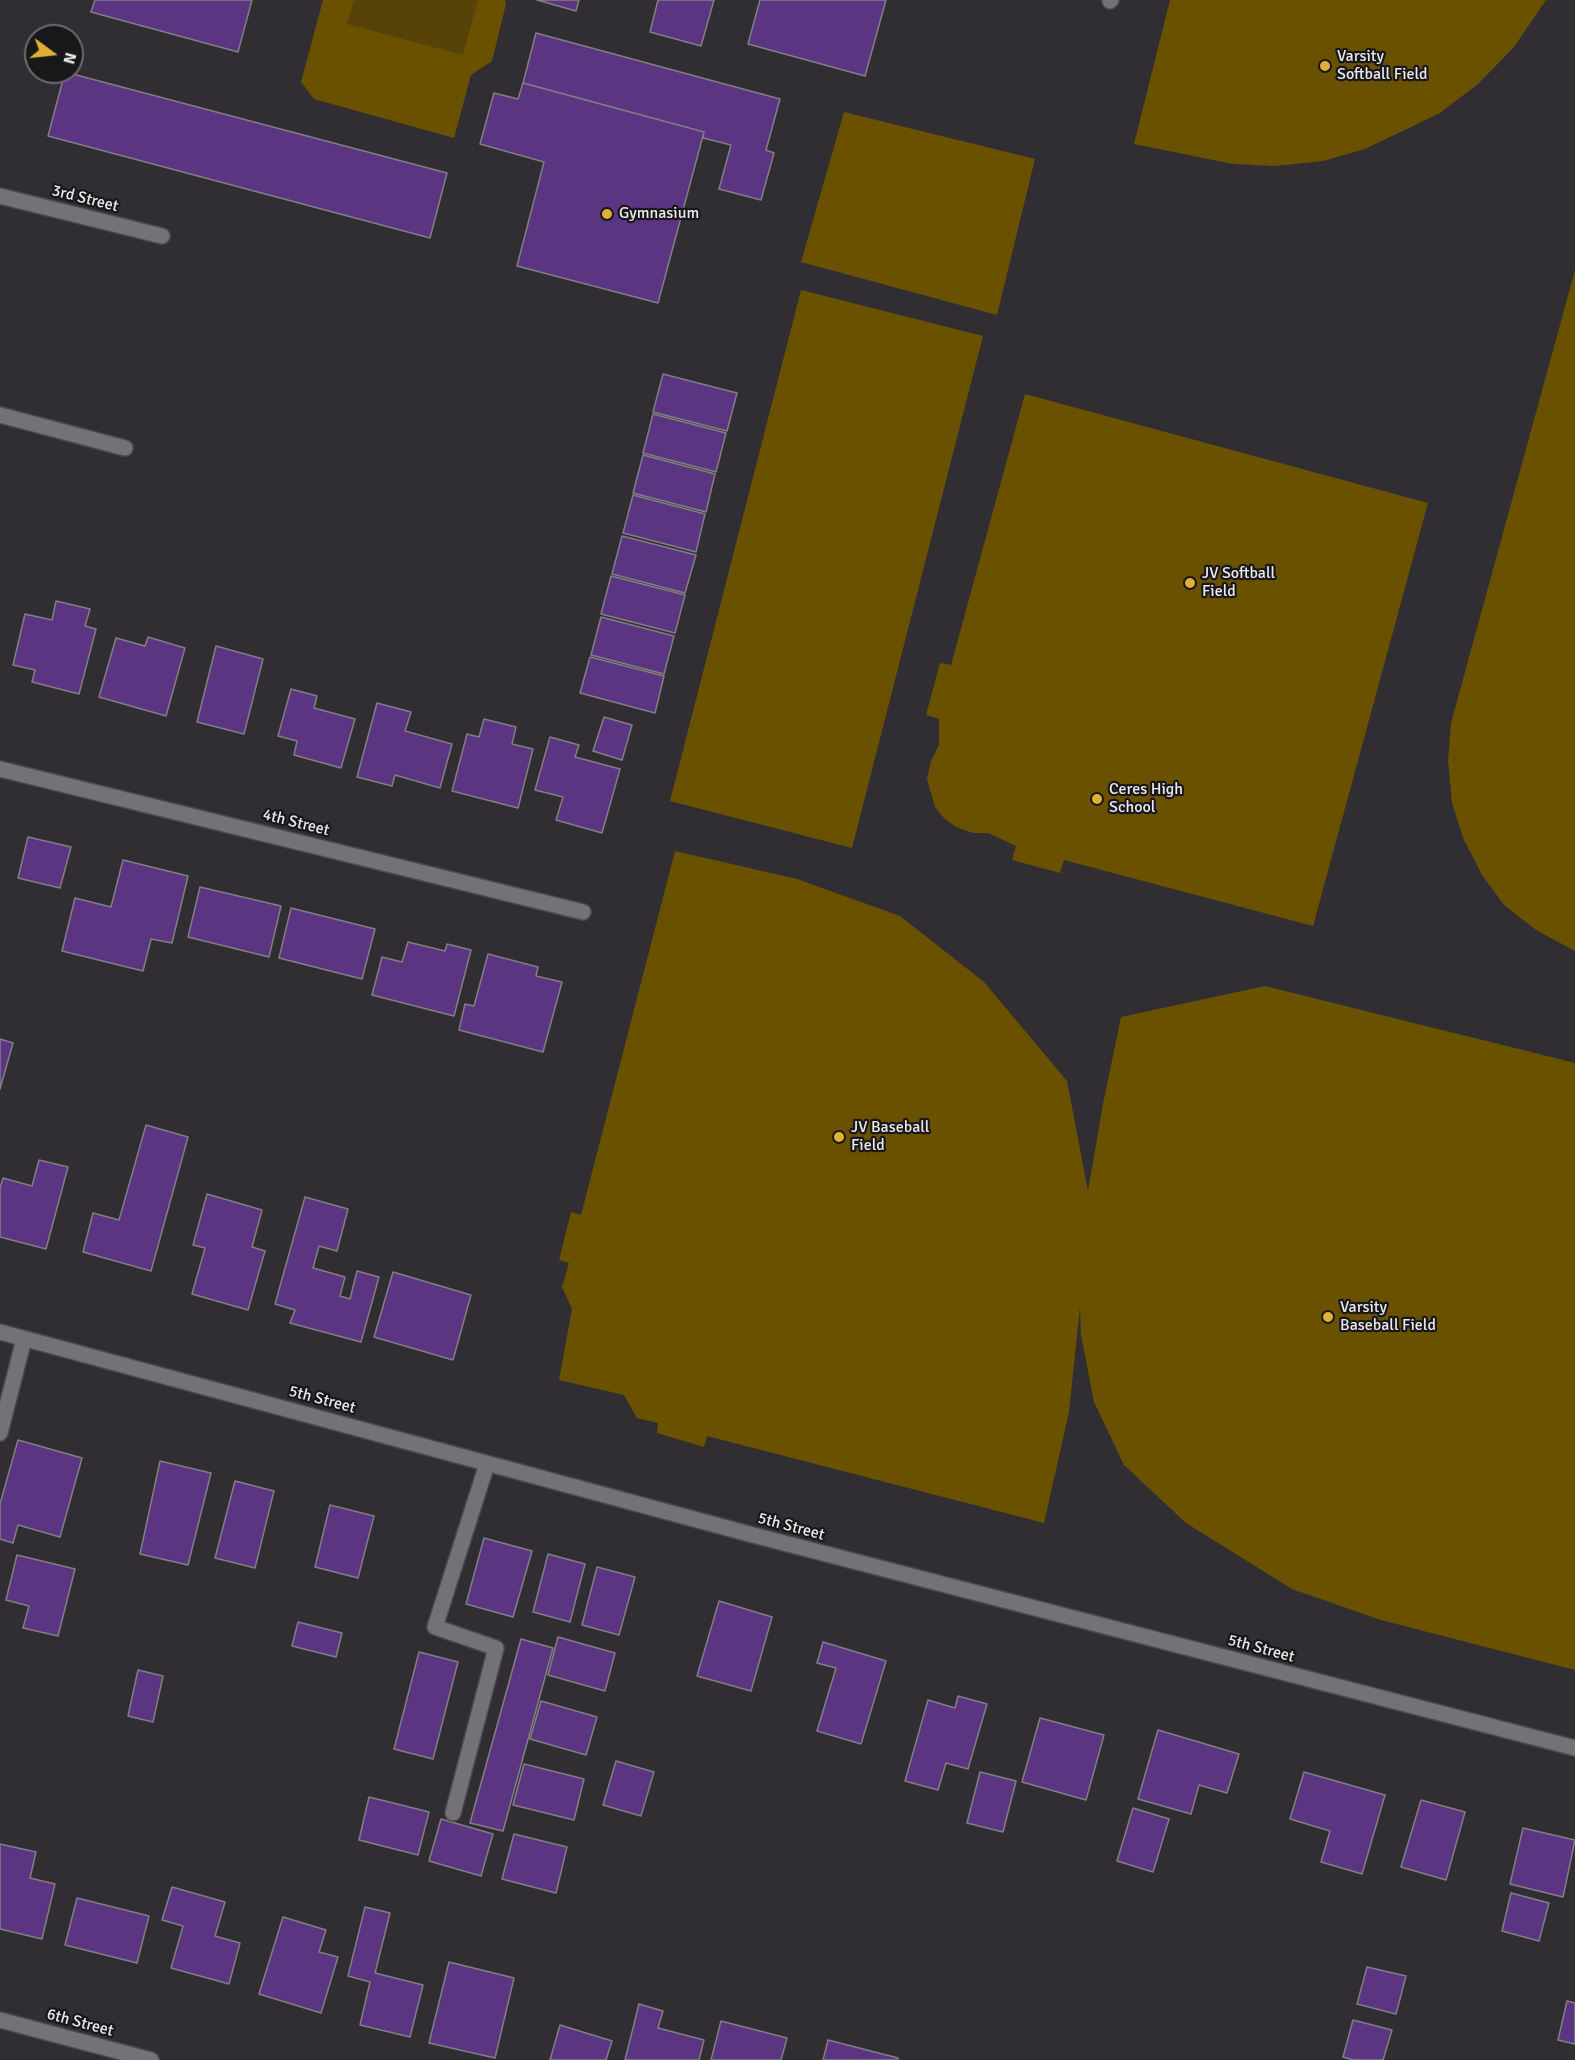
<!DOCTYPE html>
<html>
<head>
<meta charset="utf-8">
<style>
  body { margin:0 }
  #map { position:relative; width:1575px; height:2060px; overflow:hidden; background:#302e33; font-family:Signika,sans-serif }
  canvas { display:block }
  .north { position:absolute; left:24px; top:24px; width:60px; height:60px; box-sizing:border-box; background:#181719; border:2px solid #6c6b6d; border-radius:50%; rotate:105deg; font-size:16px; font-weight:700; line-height:24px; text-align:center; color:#ebe9ec }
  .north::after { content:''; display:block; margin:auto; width:21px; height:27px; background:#dfb033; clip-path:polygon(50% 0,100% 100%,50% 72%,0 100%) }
</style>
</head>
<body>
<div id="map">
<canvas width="1575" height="2060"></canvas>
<div class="north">N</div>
</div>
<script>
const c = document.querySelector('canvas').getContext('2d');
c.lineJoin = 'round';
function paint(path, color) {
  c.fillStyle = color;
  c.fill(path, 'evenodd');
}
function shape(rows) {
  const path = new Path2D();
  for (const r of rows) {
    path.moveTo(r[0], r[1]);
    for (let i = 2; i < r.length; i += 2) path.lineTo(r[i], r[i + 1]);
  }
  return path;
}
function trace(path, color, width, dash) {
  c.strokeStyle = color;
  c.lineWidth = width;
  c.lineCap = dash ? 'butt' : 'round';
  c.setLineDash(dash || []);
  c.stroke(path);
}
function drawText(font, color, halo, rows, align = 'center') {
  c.font = font + ' Signika,sans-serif';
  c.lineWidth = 4.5;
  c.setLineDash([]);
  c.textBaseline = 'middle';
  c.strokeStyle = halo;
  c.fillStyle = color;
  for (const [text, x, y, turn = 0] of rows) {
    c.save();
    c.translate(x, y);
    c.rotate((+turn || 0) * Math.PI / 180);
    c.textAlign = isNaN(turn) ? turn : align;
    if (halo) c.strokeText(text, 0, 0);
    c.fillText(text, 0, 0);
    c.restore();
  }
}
const green = shape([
  [323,0,505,0,506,4,492,61,471,75,454,138,314,99,301,82],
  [1170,0,1546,0,1514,47,1478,84,1440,113,1365,149,1323,161,1275,166,1233,164,1134,144],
  [844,112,1035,159,997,315,801,262],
  [1575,270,1575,951,1536,930,1504,905,1482,875,1464,840,1452,803,1448,760,1451,723],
  [801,290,983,336,852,848,670,801],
  [1025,394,1428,503,1313,926,1064,860,1060,873,1012,860,1016,846,988,833,973,833,956,827,944,818,935,807,927,779,931,761,939,745,939,719,926,715,940,663,951,665],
  [675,851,797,879,900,916,984,982,1067,1081,1088,1191,1103,1104,1121,1017,1265,986,1575,1063,1575,1670,1381,1620,1292,1589,1186,1523,1124,1465,1094,1402,1081,1335,1080,1307,1069,1412,1044,1523,707,1436,704,1447,657,1433,658,1423,637,1418,624,1395,559,1380,572,1309,562,1287,569,1263,559,1260,571,1212,581,1215]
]);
const water = shape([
  [354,0,478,0,463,55,347,24]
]);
const building = shape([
  [95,0,252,0,238,52,91,12,95,0],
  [537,0,579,0,576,11,537,0],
  [658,0,714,0,701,46,650,32,658,0],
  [760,0,886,0,865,76,748,44,760,0],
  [536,33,780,99,766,150,774,153,761,200,719,189,731,145,703,138,704,132,523,83,536,33],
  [65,72,447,173,430,238,48,136,65,72],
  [523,83,704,132,658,303,517,266,544,162,480,144,494,93,518,99,523,83],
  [663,374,737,393,727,431,653,412,663,374],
  [653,414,726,433,716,472,643,453,653,414],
  [643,455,715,474,706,512,633,493,643,455],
  [633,495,705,514,696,552,623,533,633,495],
  [622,536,696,555,685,593,612,574,622,536],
  [611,576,685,595,675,633,601,614,611,576],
  [56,601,90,609,85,626,96,629,79,694,32,682,35,670,13,665,25,614,52,620,56,601],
  [601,617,674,636,664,674,591,655,601,617],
  [148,637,185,648,166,716,99,697,116,638,145,646,148,637],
  [216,646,263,659,244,734,197,722,216,646],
  [590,657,664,676,655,713,580,693,590,657],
  [291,689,317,696,314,708,355,719,341,768,294,755,297,741,278,736,291,689],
  [377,703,411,712,405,731,452,744,440,788,395,775,392,786,357,777,377,703],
  [604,717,632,725,622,760,593,751,604,717],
  [484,719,516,727,512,744,533,749,518,808,452,791,467,734,479,737,484,719],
  [550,737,579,745,575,757,620,769,602,833,556,820,563,797,535,790,550,737],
  [28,837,71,847,60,888,18,878,28,837],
  [123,860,188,876,172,943,151,939,143,971,62,951,75,898,111,907,123,860],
  [200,887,281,906,269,957,188,937,200,887],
  [291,908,375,929,362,979,279,958,291,908],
  [408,942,445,951,447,944,471,950,454,1016,372,995,382,957,402,962,408,942],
  [488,954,538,967,536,976,562,982,543,1052,459,1030,465,1004,474,1006,488,954],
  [0,1039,13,1043,0,1089,0,1039],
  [146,1125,188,1137,151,1271,83,1252,93,1213,119,1220,146,1125],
  [39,1160,68,1167,46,1249,0,1237,0,1188,3,1178,32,1186,39,1160],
  [207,1194,262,1210,252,1247,265,1251,248,1310,192,1294,205,1248,193,1245,207,1194],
  [305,1197,348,1209,337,1251,319,1246,313,1268,345,1277,340,1296,350,1299,357,1271,379,1277,361,1342,290,1323,295,1310,275,1304,305,1197],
  [393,1272,471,1295,453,1360,374,1337,393,1272],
  [18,1440,82,1458,60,1537,18,1525,13,1543,0,1539,0,1504,18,1440],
  [160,1461,211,1473,188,1565,140,1554,160,1461],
  [235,1481,274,1491,255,1568,215,1558,235,1481],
  [330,1505,374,1516,358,1578,315,1567,330,1505],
  [484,1538,532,1551,513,1617,466,1604,484,1538],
  [548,1554,585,1564,570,1622,533,1612,548,1554],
  [17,1555,75,1569,58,1636,23,1628,29,1606,6,1600,17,1555],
  [597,1567,635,1577,619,1635,582,1625,597,1567],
  [719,1601,772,1617,751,1691,697,1676,719,1601],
  [298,1622,342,1633,336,1657,292,1646,298,1622],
  [558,1637,615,1653,605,1691,548,1675,558,1637],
  [521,1639,553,1648,503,1831,470,1823,521,1639],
  [823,1642,886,1661,861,1744,817,1731,836,1668,817,1663,823,1642],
  [419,1652,458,1662,433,1759,394,1749,419,1652],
  [138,1670,163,1676,153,1722,128,1716,138,1670],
  [958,1696,987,1704,968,1769,946,1763,938,1790,905,1781,928,1700,955,1708,958,1696],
  [541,1701,597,1717,586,1755,530,1739,541,1701],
  [1040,1718,1104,1735,1086,1800,1022,1782,1040,1718],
  [1158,1730,1239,1754,1227,1793,1199,1785,1191,1814,1138,1799,1158,1730],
  [616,1761,654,1772,641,1816,603,1805,616,1761],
  [524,1764,584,1779,574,1820,513,1805,524,1764],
  [980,1772,1016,1781,1003,1832,967,1823,980,1772],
  [1304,1772,1385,1795,1362,1874,1321,1862,1330,1831,1290,1819,1304,1772],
  [369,1797,429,1812,418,1855,359,1840,369,1797],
  [1421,1800,1465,1812,1446,1880,1401,1867,1421,1800],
  [1133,1808,1169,1819,1153,1872,1117,1861,1133,1808],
  [441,1819,493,1834,481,1876,429,1861,441,1819],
  [1523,1828,1575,1840,1563,1897,1510,1884,1523,1828],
  [514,1834,567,1847,556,1893,502,1879,514,1834],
  [0,1844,36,1852,30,1878,55,1884,42,1939,0,1929,0,1844],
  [172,1887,225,1902,215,1936,240,1943,229,1984,171,1968,183,1926,162,1920,172,1887],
  [1511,1893,1549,1903,1539,1941,1502,1931,1511,1893],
  [77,1898,149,1916,137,1963,65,1945,77,1898],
  [365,1907,390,1913,375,1973,423,1985,410,2037,360,2025,370,1982,348,1976,365,1907],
  [283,1917,326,1930,319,1952,338,1957,321,2013,259,1994,283,1917],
  [449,1962,514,1978,495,2058,429,2043,449,1962],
  [1367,1967,1406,1976,1396,2014,1357,2004,1367,1967],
  [1567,2001,1575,2003,1575,2044,1558,2040,1567,2001],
  [639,2004,663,2011,658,2028,704,2040,699,2060,625,2060,639,2004],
  [1353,2020,1392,2030,1383,2060,1354,2060,1343,2057,1353,2020],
  [721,2021,787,2038,781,2060,711,2060,721,2021],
  [560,2025,612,2041,606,2060,550,2060,560,2025],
  [828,2040,898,2058,898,2060,823,2060,828,2040]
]);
const minor = shape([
  [1110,1,1111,0],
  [0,196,162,236],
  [0,415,125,448],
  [0,769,583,912],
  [0,1332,753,1535,1575,1748],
  [0,1433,24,1339],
  [453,1813,496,1648,435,1627,487,1464],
  [0,2020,151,2060]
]);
const markers = [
  [1325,66,6,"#dfb033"],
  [607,214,6,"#dfb033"],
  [1190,583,6,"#dfb033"],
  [1097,799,6,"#dfb033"],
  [839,1137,6,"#dfb033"],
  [1328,1317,6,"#dfb033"]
];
const poiNames = [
  ["Varsity",1337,57],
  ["Softball Field",1337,75],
  ["Gymnasium",619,214],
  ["JV Softball",1202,574],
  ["Field",1202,592],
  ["Ceres High",1109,790],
  ["School",1109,808],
  ["JV Baseball",851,1128],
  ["Field",851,1146],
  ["Varsity",1340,1308],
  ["Baseball Field",1340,1326]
];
const streetNames = [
  ["3rd Street",85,199,14],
  ["4th Street",296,823,14],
  ["5th Street",322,1400,15],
  ["5th Street",791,1527,15],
  ["5th Street",1261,1649,15],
  ["6th Street",80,2023,15]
];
paint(green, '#6a5100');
paint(water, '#57430a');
paint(building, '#5b3581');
trace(building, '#817f84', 1.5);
trace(minor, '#4b494c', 18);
trace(minor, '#747277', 15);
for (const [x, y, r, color] of markers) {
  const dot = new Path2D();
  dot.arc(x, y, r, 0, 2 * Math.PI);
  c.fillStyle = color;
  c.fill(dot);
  trace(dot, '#181719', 2);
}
drawText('16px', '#ebe9ec', '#181719', poiNames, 'left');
drawText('16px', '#ebe9ec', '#181719', streetNames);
</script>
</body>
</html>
